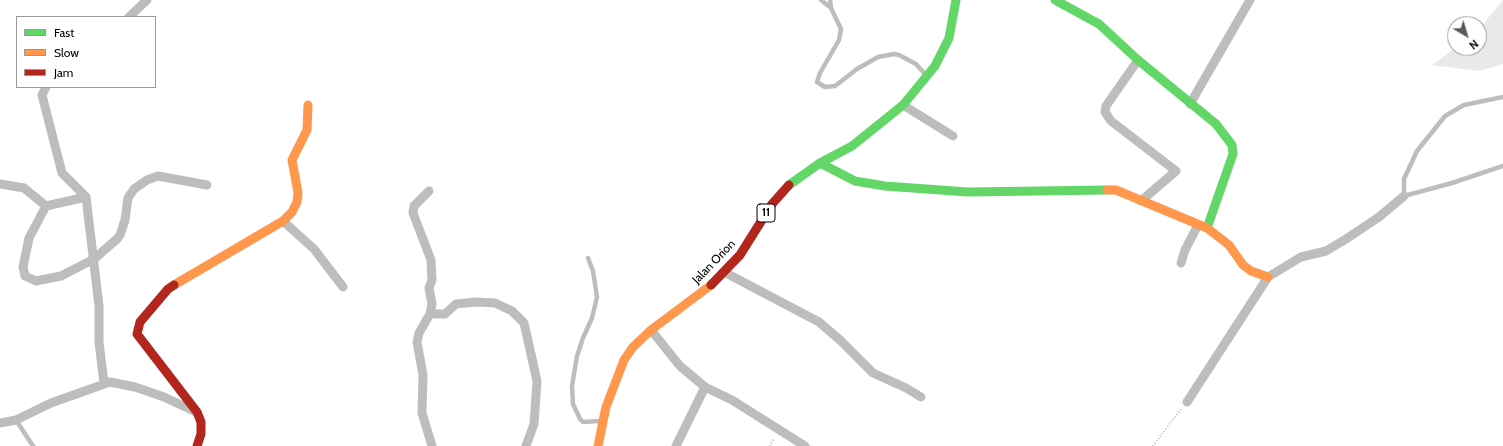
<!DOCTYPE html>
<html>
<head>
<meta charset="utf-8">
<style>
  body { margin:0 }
  #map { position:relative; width:1503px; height:446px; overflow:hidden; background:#fff; font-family:Cabin,sans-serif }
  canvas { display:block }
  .legend { position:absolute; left:16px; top:16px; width:140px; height:72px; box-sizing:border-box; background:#fff; border:1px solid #999; margin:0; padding:5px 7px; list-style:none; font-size:12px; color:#000 }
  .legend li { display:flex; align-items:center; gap:8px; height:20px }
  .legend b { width:20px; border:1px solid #999 }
  .north { position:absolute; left:1447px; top:16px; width:40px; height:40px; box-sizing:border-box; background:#fff; border:1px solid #999; border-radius:50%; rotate:142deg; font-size:11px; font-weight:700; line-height:16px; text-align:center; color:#000 }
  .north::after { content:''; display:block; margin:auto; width:14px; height:18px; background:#595959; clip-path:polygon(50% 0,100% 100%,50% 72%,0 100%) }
</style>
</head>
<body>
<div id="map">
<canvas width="1503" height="446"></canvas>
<ul class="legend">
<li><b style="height:5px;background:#63d668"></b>Fast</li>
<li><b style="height:5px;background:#ff974d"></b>Slow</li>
<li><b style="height:5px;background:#b3261e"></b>Jam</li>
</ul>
<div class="north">N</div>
</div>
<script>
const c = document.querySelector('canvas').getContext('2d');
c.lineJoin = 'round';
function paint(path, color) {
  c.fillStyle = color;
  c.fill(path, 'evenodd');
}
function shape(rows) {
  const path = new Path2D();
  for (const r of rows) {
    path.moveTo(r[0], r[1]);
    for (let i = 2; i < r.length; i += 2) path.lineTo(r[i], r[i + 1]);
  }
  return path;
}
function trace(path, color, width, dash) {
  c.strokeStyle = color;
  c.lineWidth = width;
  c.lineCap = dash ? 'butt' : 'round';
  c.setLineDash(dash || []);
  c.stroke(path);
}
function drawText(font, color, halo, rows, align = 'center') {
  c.font = font + ' Cabin,sans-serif';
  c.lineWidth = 3;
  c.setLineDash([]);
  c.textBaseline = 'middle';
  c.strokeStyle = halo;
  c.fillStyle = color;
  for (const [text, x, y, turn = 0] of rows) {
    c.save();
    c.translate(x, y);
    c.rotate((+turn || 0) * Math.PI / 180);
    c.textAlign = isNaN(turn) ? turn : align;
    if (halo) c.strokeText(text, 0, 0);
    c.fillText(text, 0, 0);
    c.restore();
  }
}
const green = shape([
  [1503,0,1503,64,1479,71,1432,65,1455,48,1479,48,1479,29]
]);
const path = shape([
  [770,446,774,438],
  [1153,446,1181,409]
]);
const lane = shape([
  [821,0,831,8],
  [830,0,831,8,841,29,839,40,820,73,817,82,825,87,835,86,857,69,878,57,894,54,899,55,916,64,925,74],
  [1503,97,1464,105,1445,116,1417,151,1404,179,1404,196,1452,183,1503,166],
  [588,258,593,271,597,297,592,318,583,338,577,356,572,386,573,404,580,419,583,422,599,421],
  [16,420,33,446]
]);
const street = shape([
  [129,17,147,0],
  [1138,60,1106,106,1105,112,1111,121,1176,171,1141,201],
  [46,87,42,95,62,173,86,197,99,306,99,342,104,383],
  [1190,104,1250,0],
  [903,105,953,136],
  [0,184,24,188,46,206,86,197],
  [429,191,414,206,413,213,431,260,432,280,429,288,432,304,430,314,419,333,417,342,423,375,422,413,432,446],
  [46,206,29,238,23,267,25,276,36,281,61,276,94,259,117,239,120,235,125,220,128,198,134,189,147,180,158,176,207,185],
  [283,221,314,249,343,287],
  [1181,263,1185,250,1198,225],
  [724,272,819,322,840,340,873,373,906,388,921,397],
  [430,314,445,314,456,304,476,302,495,303,512,311,524,323,537,381,534,424,526,446],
  [651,330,680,366,705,387,732,400,805,446],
  [1187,402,1268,277,1301,257,1326,251,1346,239,1379,217,1404,196],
  [0,423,16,420,51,403,110,382,135,387,164,397,196,412],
  [676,446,705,387]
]);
const fast = shape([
  [1055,0,1099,24,1138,60,1216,124,1232,145,1233,154,1207,228],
  [820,163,855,181,885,186,968,192,1107,190],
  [789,185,820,163,852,146,903,105,935,66,949,38,956,0]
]);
const slow = shape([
  [1107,190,1116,190,1207,228,1229,245,1243,265,1251,271,1268,277],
  [174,285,283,221,292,212,297,202,298,193,292,160,307,130,308,105],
  [598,446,606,407,624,360,633,347,651,330,711,285]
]);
const jam = shape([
  [174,285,168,289,140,322,137,334,197,412,201,422,201,434,197,446],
  [711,285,740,255,772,204,789,185]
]);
const shields = [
  [766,213,18]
];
const shieldNames = [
  ["11",766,213]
];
const streetNames = [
  ["Jalan Orion",714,262,-46]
];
paint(green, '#e9e9e9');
trace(path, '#b8b8b8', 2, [1, 2]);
trace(lane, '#bdbdbd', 4.5);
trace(street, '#bdbdbd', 9);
trace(fast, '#63d668', 9);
trace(slow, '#ff974d', 9);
trace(jam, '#b3261e', 9);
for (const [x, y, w] of shields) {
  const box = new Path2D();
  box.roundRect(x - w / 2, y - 9, w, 18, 3);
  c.fillStyle = '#fff';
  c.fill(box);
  trace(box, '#000', 1);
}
drawText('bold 11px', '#000', null, shieldNames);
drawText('12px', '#000', '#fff', streetNames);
</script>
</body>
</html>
